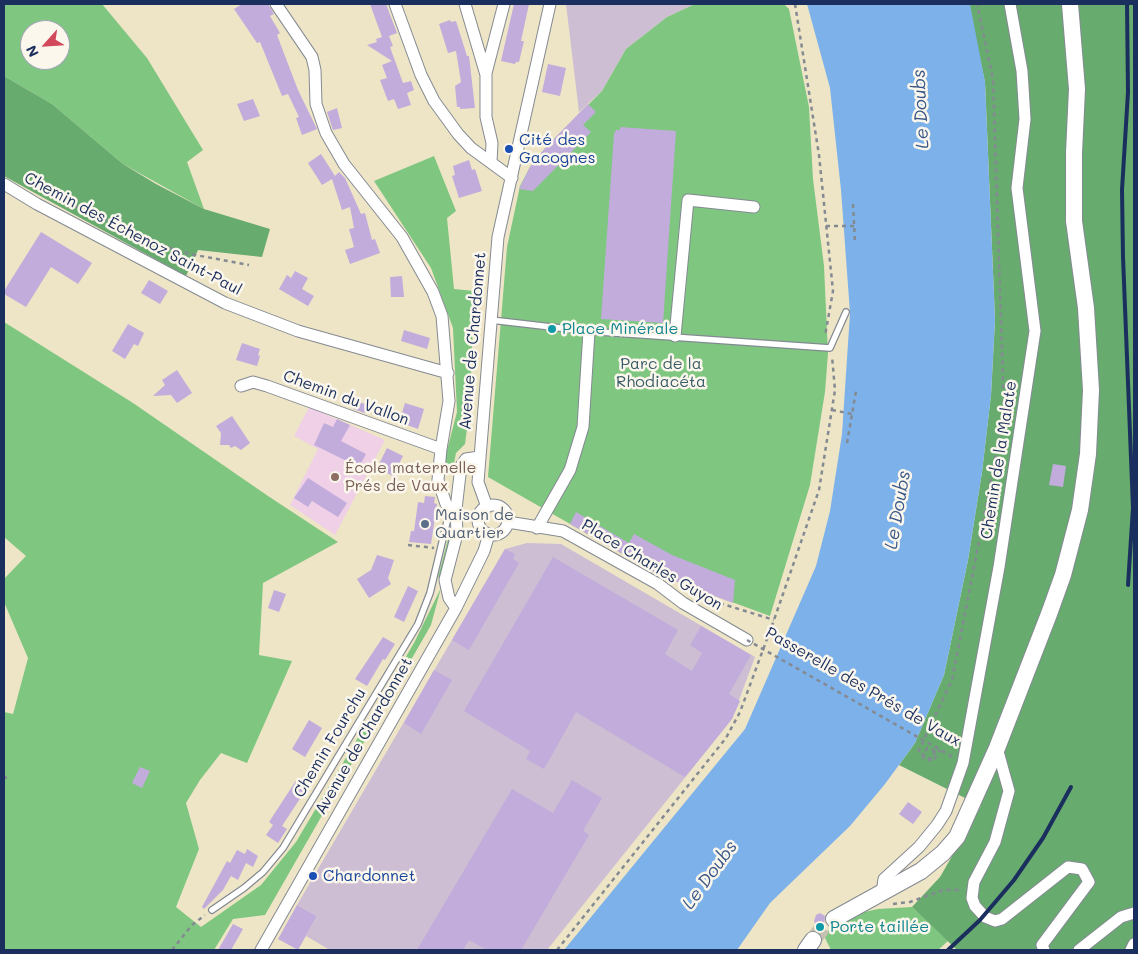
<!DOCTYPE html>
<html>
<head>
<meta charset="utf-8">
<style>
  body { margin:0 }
  #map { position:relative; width:1138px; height:954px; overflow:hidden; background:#eee5c6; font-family:Mali,sans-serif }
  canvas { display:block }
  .frame { position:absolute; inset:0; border:5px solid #1b2f5e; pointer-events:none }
  .north { position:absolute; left:20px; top:20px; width:50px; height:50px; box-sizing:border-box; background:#fbf7ec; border:1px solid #a1a7b3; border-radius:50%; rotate:244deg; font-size:14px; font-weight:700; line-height:20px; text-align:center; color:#1b2f5e }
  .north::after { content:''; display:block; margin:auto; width:18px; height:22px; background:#d1495b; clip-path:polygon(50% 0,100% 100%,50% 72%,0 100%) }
</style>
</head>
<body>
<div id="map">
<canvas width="1138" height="954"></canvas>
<div class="frame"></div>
<div class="north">N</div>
</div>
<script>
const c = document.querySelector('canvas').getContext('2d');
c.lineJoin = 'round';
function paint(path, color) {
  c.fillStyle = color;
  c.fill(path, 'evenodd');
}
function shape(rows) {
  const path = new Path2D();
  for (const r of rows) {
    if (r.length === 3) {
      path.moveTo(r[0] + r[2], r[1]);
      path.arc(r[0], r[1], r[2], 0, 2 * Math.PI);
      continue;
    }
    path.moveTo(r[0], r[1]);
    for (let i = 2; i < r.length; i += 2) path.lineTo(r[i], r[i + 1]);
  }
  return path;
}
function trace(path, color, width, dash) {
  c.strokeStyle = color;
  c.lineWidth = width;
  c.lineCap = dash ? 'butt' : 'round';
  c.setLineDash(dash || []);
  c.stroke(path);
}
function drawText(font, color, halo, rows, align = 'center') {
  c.font = font + ' Mali,sans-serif';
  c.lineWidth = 5;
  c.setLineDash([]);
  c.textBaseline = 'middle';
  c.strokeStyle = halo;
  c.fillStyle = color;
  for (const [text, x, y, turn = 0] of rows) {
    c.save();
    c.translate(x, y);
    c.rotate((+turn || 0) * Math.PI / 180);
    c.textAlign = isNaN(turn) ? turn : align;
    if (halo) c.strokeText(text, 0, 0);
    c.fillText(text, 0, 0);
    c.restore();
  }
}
const built = shape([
  [309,407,385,440,335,535,290,505,318,449,294,436]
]);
const industrial = shape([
  [566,4,695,4,667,17,626,49,602,91,579,112],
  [527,543,561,544,755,657,732,719,547,950,330,950,306,936,317,916,297,905,505,549]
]);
const green = shape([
  [4,4,102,4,147,58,203,150,187,162,204,209,123,164,52,104,4,76],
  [30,30,60,30,60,60,30,60],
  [695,4,784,4,789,9,809,107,813,179,824,266,828,353,825,392,810,485,770,616,661,576,488,477,507,247,520,186,530,167,546,147,602,91,626,49,667,17],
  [434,156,456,211,447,218,454,289,474,291,470,406,465,444,456,453,453,469,445,469,446,454,457,412,453,328,431,268,374,181],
  [4,322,133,403,268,496,338,542,263,583,259,655,292,661,247,763,221,753,200,780,186,803,199,849,176,907,201,927,261,885,296,842,414,643,441,588,431,625,265,915,233,919,214,950,4,950,4,712,13,714,28,658,4,602,4,579,26,556,4,537],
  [451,528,453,532,443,578,438,577],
  [912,907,948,941,938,950,831,950,825,938,829,929,855,914,878,909]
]);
const forest = shape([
  [968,4,1134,4,1134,950,957,950,912,907,940,877,981,806,899,765,915,743,944,675,968,560,982,472,991,395,995,320,985,82],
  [4,76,52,104,123,164,156,184,204,209,270,229,262,257,198,250,186,276,4,176]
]);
const water = shape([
  [807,4,970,4,985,82,995,320,991,395,982,472,968,560,944,675,915,743,885,784,850,826,770,903,737,950,564,950,745,729,816,566,830,511,842,434,850,313,841,190,830,88]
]);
const building = shape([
  [242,4,268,4,274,14,270,16,280,33,277,35,298,90,317,129,302,135,296,118,299,117,288,94,282,96,260,42,257,43,234,9],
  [370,4,386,4,397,33,389,36,393,46,390,47,403,83,411,81,414,90,407,93,411,105,398,109,394,99,388,101,380,80,387,78,382,65,392,61,367,45,377,42,376,39,382,37],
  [514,4,529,4,521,41,524,41,519,62,516,62,515,64,501,61],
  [450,20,451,22,456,21,467,56,469,56,475,108,460,109,460,107,457,107,455,86,461,82,456,51,448,53,439,24],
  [548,64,566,68,560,96,542,92],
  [253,99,260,116,244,121,237,104],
  [588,104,596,112,583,125,591,132,533,191,519,189,530,167,546,147],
  [337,108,342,128,333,130,327,112],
  [620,127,676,131,663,323,601,319,614,134,616,130,620,130],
  [321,154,335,176,339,172,345,178,361,214,365,213,372,240,375,239,380,253,350,264,345,250,354,247,349,229,354,228,350,207,342,210,332,179,322,185,308,163],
  [469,160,472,170,475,169,482,191,459,198,452,176,455,175,453,166],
  [41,232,92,263,78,284,51,267,26,307,4,294,4,291],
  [295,271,308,278,302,289,314,296,308,306,279,289,287,275,291,278],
  [402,276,404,297,391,297,390,277],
  [149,280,168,291,160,304,141,293],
  [128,324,144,333,138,346,134,344,125,359,112,351],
  [404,330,430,338,427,349,401,341],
  [242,343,260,349,258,355,260,356,257,366,236,360],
  [177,370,192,393,177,403,171,395,153,396,165,385,162,380],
  [356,401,368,405,365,413,353,409],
  [405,403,424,409,418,429,399,422],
  [232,416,250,443,241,450,235,446,231,448,229,445,220,445,221,433,216,426],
  [337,419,350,425,341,441,366,454,359,467,314,445,324,423,333,427],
  [387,448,403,456,393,476,377,468],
  [1053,464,1066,466,1063,487,1049,485],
  [308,478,347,503,338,517,312,501,308,507,294,498],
  [425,496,435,497,434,503,437,504,431,544,409,542,411,531,414,531,418,502,424,503],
  [576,512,629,543,634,534,672,555,735,580,733,603,661,576,570,524],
  [505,549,515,554,513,559,519,563,469,650,452,640],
  [377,555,394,560,388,578,391,584,369,598,357,579,371,570],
  [553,557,678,630,665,654,692,671,702,653,690,645,701,626,751,655,729,694,740,701,732,719,685,777,576,712,544,769,526,759,530,751,464,711],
  [408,586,418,591,404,622,394,617],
  [274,590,286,594,279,612,268,608],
  [383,637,395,644,385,660,383,659,367,686,355,679],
  [434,670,452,680,421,734,404,723],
  [309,720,322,728,305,757,292,749],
  [140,767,150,771,142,788,132,783],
  [297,779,309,785,282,826,287,829,278,843,266,835,273,825,269,822],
  [572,780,602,798,583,831,589,835,521,950,487,950,469,940,463,950,417,950,512,789,553,813],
  [908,802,922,812,913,824,899,814],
  [247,849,258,856,253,867,246,863,238,880,231,876,223,890,204,909,202,907,227,861,230,863,237,850,245,854],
  [297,905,317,916,298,950,278,939],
  [820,913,825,916,823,938,814,921,816,915],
  [233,924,243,929,231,950,218,950]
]);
const secondaryTunnel = shape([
  [813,940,823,927,834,919]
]);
const path = shape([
  [795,4,819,155,833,291,825,336],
  [853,204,855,242],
  [66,206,78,207,167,247,190,254,249,265],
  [826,226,854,226],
  [481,287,482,268],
  [832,410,852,414],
  [847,443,856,391],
  [408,545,434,548],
  [697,596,774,620],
  [935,751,931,759,918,752,952,680,1004,413,993,79,977,4],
  [4,777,7,778],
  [893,904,910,902,943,890,963,890],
  [172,950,192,925,205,915],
  [557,950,726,738,740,712,774,620,819,490,835,390,832,356]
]);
const lane = shape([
  [491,320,586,331,830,348,846,312],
  [212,910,244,888,263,872,283,848,418,624,430,593,450,509]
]);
const street = shape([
  [276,4,312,57,315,70,316,104,326,133,344,164,402,237,433,292,442,316,449,401,441,449,438,480,446,504,450,509,456,509],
  [395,4,421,75,434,101,458,134,471,148,512,178],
  [465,4,486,75,486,117,492,143,491,162],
  [486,73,504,4],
  [4,184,37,204,225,303,298,331,448,373],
  [675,336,688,200,754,207],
  [241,386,253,382,267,386,441,449],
  [493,520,15],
  [487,507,478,482,498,237,550,4],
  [508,522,563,531,658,584,683,603,747,640],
  [537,528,570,470,583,427,589,331],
  [456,608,449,598,445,580,457,534,456,509,461,466,466,459,479,457],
  [997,748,1009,791,995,842,974,882,972,898,975,906,985,917,995,921,1002,919,1068,867,1082,869,1089,882,1042,945,1044,950],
  [882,893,884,879,919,847,937,825,946,811,963,763,999,567,1035,331,1017,188,1025,119,1022,71,1010,4],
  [261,950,456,608,484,551,489,534],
  [1079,950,1121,917,1134,913],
  [1131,950,1134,944]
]);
const secondary = shape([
  [834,919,921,871,943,853,957,837,997,748,1049,614,1063,575,1080,510,1088,454,1091,390,1086,308,1074,221,1074,153,1077,89,1070,4],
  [806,950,813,940]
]);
const rail = shape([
  [1127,4,1128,92,1122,190,1123,257,1133,508,1128,585],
  [948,950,980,920,1014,880,1043,838,1071,787]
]);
const pathBridge = shape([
  [747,640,953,757],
  [935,751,927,748,923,758,933,761,940,750]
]);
const markers = [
  [509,149,5,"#1a4fb4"],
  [552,329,5,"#0f9aa8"],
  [335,477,5,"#8d6e63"],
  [425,524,5,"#5c6f8a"],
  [313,876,5,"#1a4fb4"],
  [820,927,5,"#0f9aa8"]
];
const transitNames = [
  ["Cité des",519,140],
  ["Gacognes",519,158],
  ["Chardonnet",323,876]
];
const streetNames = [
  ["Chemin des Échenoz Saint-Paul",133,234,28],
  ["Avenue de Chardonnet",473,341,-85],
  ["Chemin du Vallon",346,398,20],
  ["Chemin de la Malate",999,460,-81],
  ["Place Charles Guyon",652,565,31],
  ["Passerelle des Prés de Vaux",863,687,30],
  ["Avenue de Chardonnet",364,736,-60],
  ["Chemin Fourchu",330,743,-59]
];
const cultureNames = [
  ["Place Minérale",562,329],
  ["Porte taillée",830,927]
];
const parkNames = [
  ["Parc de la",661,364],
  ["Rhodiacéta",661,382]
];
const educationNames = [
  ["École maternelle",345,468],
  ["Prés de Vaux",345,486]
];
const serviceNames = [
  ["Maison de",435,515],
  ["Quartier",435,533]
];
const waterNames = [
  ["Le Doubs",921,109,-93],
  ["Le Doubs",898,510,-80],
  ["Le Doubs",710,875,-54]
];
paint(built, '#efd0e7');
paint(industrial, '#cdbed3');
paint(green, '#7fc681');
paint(forest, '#67ab6f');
paint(water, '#7db1ea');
paint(building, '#c1acdb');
trace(secondaryTunnel, '#c4c1b1', 16, [16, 8]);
trace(lane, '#848a92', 8);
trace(street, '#848a92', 13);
trace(secondary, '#848a92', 18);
trace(path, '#848a92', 2.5, [4, 4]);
trace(lane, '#fff', 5.5);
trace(street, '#fff', 11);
trace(secondary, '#fff', 16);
trace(rail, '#1b2f5e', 4);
trace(pathBridge, '#848a92', 2.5, [4, 4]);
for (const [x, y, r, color] of markers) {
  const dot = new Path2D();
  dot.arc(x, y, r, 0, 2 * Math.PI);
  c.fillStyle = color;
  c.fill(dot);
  trace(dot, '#fbf7ec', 2);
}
drawText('16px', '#164399', '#fbf7ec', transitNames, 'left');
drawText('16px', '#1b2f5e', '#fbf7ec', streetNames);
drawText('16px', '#0d838f', '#fbf7ec', cultureNames, 'left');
drawText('16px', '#395c68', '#fbf7ec', parkNames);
drawText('16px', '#785e54', '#fbf7ec', educationNames, 'left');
drawText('16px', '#4e5e75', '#fbf7ec', serviceNames, 'left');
drawText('italic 18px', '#385688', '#fbf7ec', waterNames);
</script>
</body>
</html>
